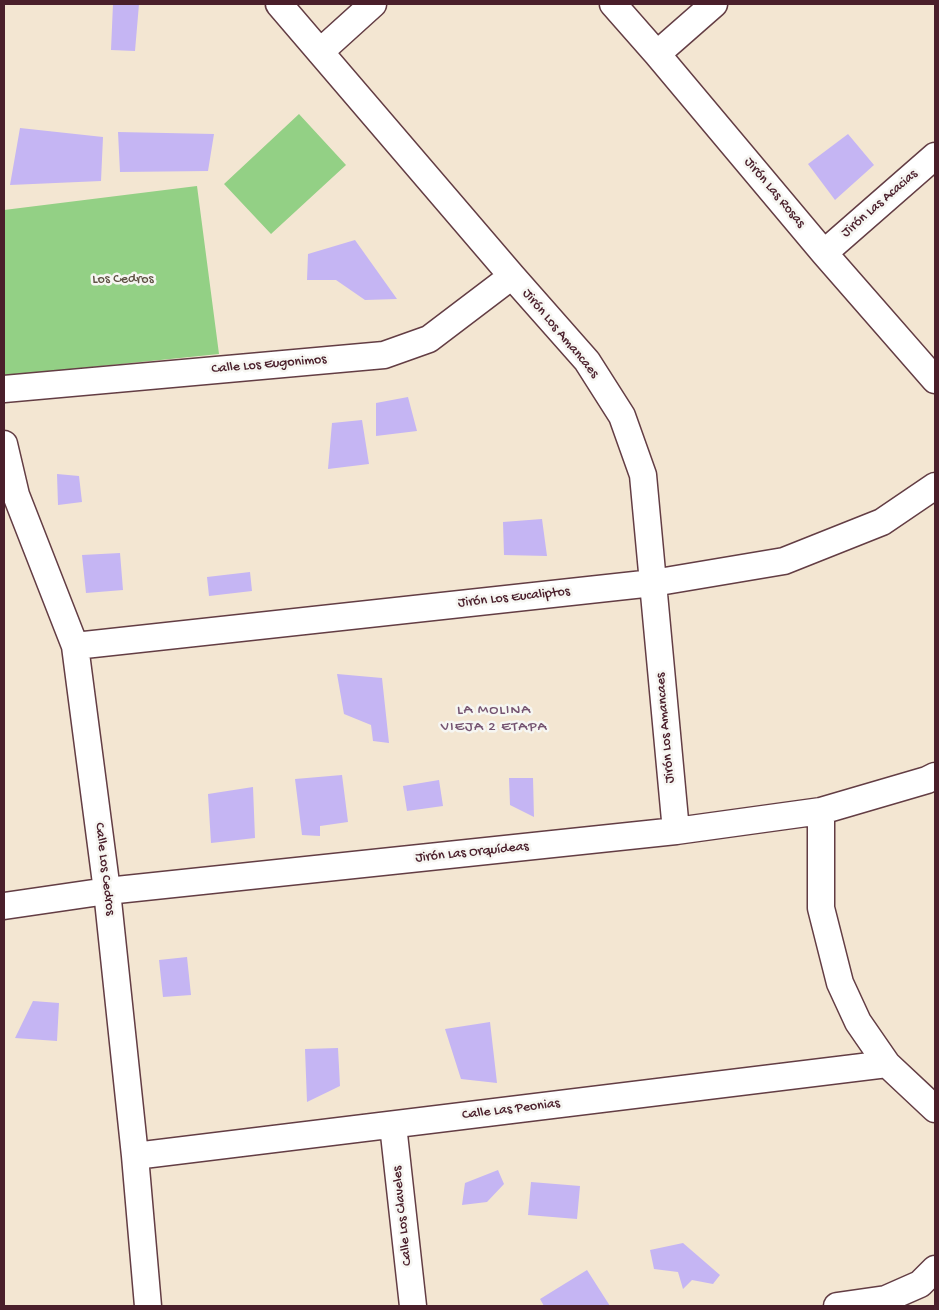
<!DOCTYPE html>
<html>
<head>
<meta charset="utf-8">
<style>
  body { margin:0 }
  #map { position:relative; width:939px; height:1310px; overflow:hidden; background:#f3e6d2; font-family:"Gochi Hand",sans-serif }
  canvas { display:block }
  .frame { position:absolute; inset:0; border:5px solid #4a1f2b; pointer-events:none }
</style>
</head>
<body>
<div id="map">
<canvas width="939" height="1310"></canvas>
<div class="frame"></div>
</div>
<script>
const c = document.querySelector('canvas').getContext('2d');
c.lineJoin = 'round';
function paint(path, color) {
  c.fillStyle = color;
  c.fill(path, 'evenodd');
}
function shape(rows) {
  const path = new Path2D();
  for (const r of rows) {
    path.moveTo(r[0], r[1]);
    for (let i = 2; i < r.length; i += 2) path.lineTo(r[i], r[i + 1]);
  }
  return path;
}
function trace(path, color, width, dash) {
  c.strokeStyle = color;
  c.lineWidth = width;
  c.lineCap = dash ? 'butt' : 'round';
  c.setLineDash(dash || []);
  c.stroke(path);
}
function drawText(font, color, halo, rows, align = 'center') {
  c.font = font + ' "Gochi Hand",sans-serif';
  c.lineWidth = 5;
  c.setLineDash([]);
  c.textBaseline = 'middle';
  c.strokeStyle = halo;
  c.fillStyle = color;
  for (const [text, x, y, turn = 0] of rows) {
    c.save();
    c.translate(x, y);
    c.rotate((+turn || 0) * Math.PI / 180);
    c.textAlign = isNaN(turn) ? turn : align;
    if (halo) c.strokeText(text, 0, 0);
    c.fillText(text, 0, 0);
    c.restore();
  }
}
const green = shape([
  [299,114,346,165,271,234,224,184],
  [197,186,219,354,4,376,4,210]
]);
const building = shape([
  [113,4,139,4,135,51,111,50],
  [20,128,103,137,101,181,10,185],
  [118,132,214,134,208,171,120,172],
  [848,134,874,165,835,200,808,164],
  [355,240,397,299,365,300,336,280,307,280,308,254],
  [408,397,417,431,376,436,376,403],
  [362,420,369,464,328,469,332,423],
  [57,474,79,476,82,502,58,505],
  [542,519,547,556,504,555,503,522],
  [120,553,123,590,86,593,82,555],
  [250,572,252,591,209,596,207,577],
  [337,674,382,678,389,743,373,741,371,725,344,714],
  [342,775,348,822,320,826,320,836,302,835,295,779],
  [509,778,533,778,534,817,510,805],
  [439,780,443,806,407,811,403,786],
  [253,787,255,838,211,843,208,794],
  [187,957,191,995,163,997,159,960],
  [33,1001,59,1003,57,1041,15,1038],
  [490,1022,497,1083,461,1079,445,1029],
  [338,1048,340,1086,307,1102,305,1049],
  [498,1170,504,1184,487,1202,462,1205,465,1183],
  [531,1182,580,1186,577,1219,528,1215],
  [683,1243,720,1275,713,1284,692,1280,683,1289,678,1272,654,1269,650,1250],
  [587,1270,610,1306,544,1306,540,1299]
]);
const minor = shape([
  [279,4,512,276,587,361,622,416,643,475,676,831],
  [613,4,657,54,824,253,935,380],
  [320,52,373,4],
  [657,54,714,4],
  [824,253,935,156],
  [4,389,384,355,429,339,512,276],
  [4,444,16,495,75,646,107,891,135,1156,148,1306],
  [75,646,653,583,784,561,882,522,935,486],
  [821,811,821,908,840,983,858,1022,887,1064,935,1109],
  [4,906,107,891,676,831,821,811,927,780,935,776],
  [393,1125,413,1306],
  [135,1156,887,1064],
  [837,1306,886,1299,920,1284,935,1269]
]);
const streetNames = [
  ["Jirón Las Rosas",774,193,50],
  ["Jirón Las Acacias",880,204,-41],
  ["Jirón Los Amancaes",560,334,50],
  ["Calle Los Eugonimos",269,365,-5],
  ["Jirón Los Eucaliptos",514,598,-6],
  ["Jirón Los Amancaes",666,728,-95],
  ["Jirón Las Orquídeas",472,853,-6],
  ["Calle Los Cedros",104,869,83],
  ["Calle Las Peonias",511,1110,-7],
  ["Calle Los Claveles",403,1216,-96]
];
const parkNames = [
  ["Los Cedros",123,280]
];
const neighbourhoodNames = [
  ["LA MOLINA",494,711],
  ["VIEJA 2 ETAPA",494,728]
];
paint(green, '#93d085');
paint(building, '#c5b5f3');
trace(minor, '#633d44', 29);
trace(minor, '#fff', 26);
drawText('14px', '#4a1f2b', '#f6f6f2', streetNames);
drawText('14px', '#605446', '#f6f6f2', parkNames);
c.letterSpacing = '1px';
drawText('15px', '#755471', '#f6f6f2', neighbourhoodNames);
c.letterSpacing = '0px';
</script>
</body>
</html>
